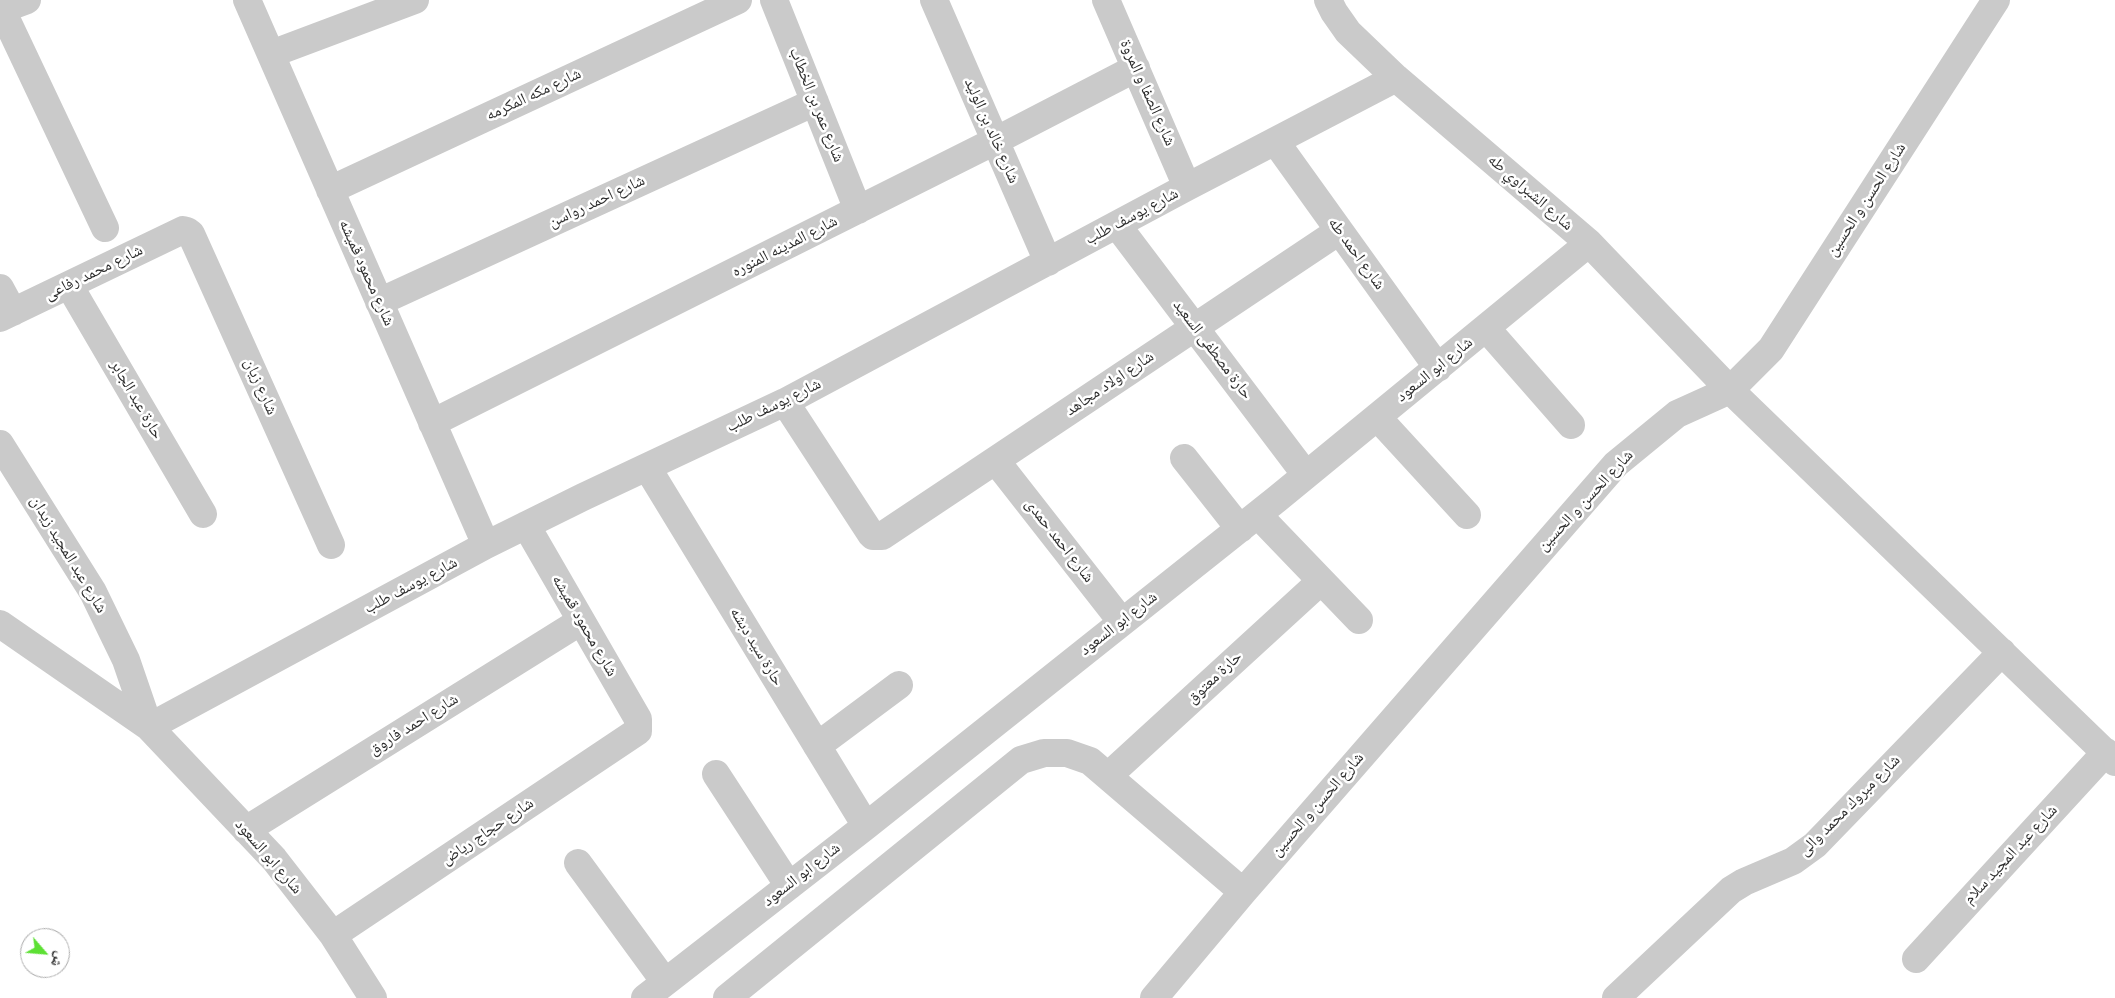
<!DOCTYPE html>
<html>
<head>
<meta charset="utf-8">
<style>
  body { margin:0 }
  #map { position:relative; width:2115px; height:998px; overflow:hidden; background:#fff; font-family:"Nunito Sans","Noto Naskh Arabic",sans-serif }
  canvas { display:block }
  .north { position:absolute; left:20px; top:928px; width:50px; height:50px; box-sizing:border-box; background:#fff; border:1px solid #ababab; border-radius:50%; rotate:117deg; font-size:14px; font-weight:700; line-height:20px; text-align:center; color:#2d2d2d }
  .north::after { content:''; display:block; margin:auto; width:18px; height:22px; background:#5de034; clip-path:polygon(50% 0,100% 100%,50% 72%,0 100%) }
</style>
</head>
<body>
<div id="map">
<canvas width="2115" height="998"></canvas>
<div class="north">ش</div>
</div>
<script>
const c = document.querySelector('canvas').getContext('2d');
c.lineJoin = 'round';
function shape(rows) {
  const path = new Path2D();
  for (const r of rows) {
    path.moveTo(r[0], r[1]);
    for (let i = 2; i < r.length; i += 2) path.lineTo(r[i], r[i + 1]);
  }
  return path;
}
function trace(path, color, width, dash) {
  c.strokeStyle = color;
  c.lineWidth = width;
  c.lineCap = dash ? 'butt' : 'round';
  c.setLineDash(dash || []);
  c.stroke(path);
}
function drawText(font, color, halo, rows, align = 'center') {
  c.font = font + ' "Nunito Sans","Noto Naskh Arabic",sans-serif';
  c.lineWidth = 5;
  c.setLineDash([]);
  c.textBaseline = 'middle';
  c.strokeStyle = halo;
  c.fillStyle = color;
  for (const [text, x, y, turn = 0] of rows) {
    c.save();
    c.translate(x, y);
    c.rotate((+turn || 0) * Math.PI / 180);
    c.textAlign = isNaN(turn) ? turn : align;
    if (halo) c.strokeText(text, 0, 0);
    c.fillText(text, 0, 0);
    c.restore();
  }
}
const minor = shape([
  [247,0,486,545],
  [774,0,858,210],
  [934,0,1048,262],
  [1106,0,1187,187],
  [1328,0,1334,12,1348,32,1396,78,1589,243,1730,390,2115,762],
  [0,6,105,228],
  [0,10,27,0],
  [271,54,415,0],
  [1275,141,1438,368],
  [330,190,738,0],
  [1117,225,1306,475],
  [69,285,203,514],
  [0,288,13,312],
  [379,302,815,102],
  [0,318,183,230,187,231,191,234,331,545],
  [1486,328,1571,425],
  [785,402,871,534,873,536,882,536,1339,231],
  [1377,417,1467,515],
  [432,423,995,141,1136,68],
  [0,444,93,592,126,660,149,727],
  [1184,458,1240,529],
  [996,461,1122,622],
  [647,467,866,826],
  [1258,515,1359,620],
  [0,624,149,727,274,859,333,935,373,998],
  [149,727,486,545,583,497,785,402,1187,187,1396,78],
  [817,746,899,685],
  [716,774,789,886],
  [1108,776,1321,581],
  [246,830,581,621],
  [578,863,665,982],
  [333,935,638,731,638,719,526,525],
  [1916,959,2106,752],
  [645,998,866,826,1277,499,1589,243],
  [727,998,1021,760,1044,753,1067,753,1090,761,1243,892],
  [1154,998,1243,892,1616,464,1677,414,1730,390,1771,349,1996,0],
  [1616,998,1731,890,1744,882,1793,861,1815,845,2002,652]
]);
const streetNames = [
  ["شارع الصفا و المروة",1147,93,66],
  ["شارع مكه المكرمه",534,95,-25],
  ["شارع عمر بن الخطاب",816,105,68],
  ["شارع خالد بن الوليد",991,131,66],
  ["شارع الشبراوي طه",1530,193,41],
  ["شارع الحسن و الحسين",1867,200,-57],
  ["شارع احمد رواسن",597,202,-25],
  ["شارع يوسف طلب",1132,217,-28],
  ["شارع المدينه المنوره",785,247,-27],
  ["شارع احمد طه",1356,254,54],
  ["شارع محمد رفاعى",94,273,-26],
  ["شارع محمود قميشه",366,273,66],
  ["حارة مصطفى السعيد",1212,350,53],
  ["شارع ابو السعود",1435,370,-39],
  ["شارع اولاد مجاهد",1110,384,-34],
  ["شارع زيان",260,387,66],
  ["حارة عبد الجابر",136,400,60],
  ["شارع يوسف طلب",774,406,-26],
  ["شارع الحسن و الحسين",1586,501,-47],
  ["شارع احمد حمدى",1059,541,52],
  ["شارع عبد المجيد زيدان",68,555,59],
  ["شارع يوسف طلب",411,586,-28],
  ["شارع ابو السعود",1119,624,-38],
  ["شارع محمود قميشه",584,626,60],
  ["حارة سيد دبشه",756,647,59],
  ["حارة معتوق",1215,678,-43],
  ["شارع احمد فاروق",414,725,-32],
  ["شارع الحسن و الحسين",1318,805,-49],
  ["شارع مبروك محمد والى",1850,806,-45],
  ["شارع حجاج رياض",488,832,-34],
  ["شارع عبد المجيد سلام",2011,855,-47],
  ["شارع ابو السعود",268,857,49],
  ["شارع ابو السعود",802,875,-38]
];
trace(minor, '#cacaca', 28);
drawText('16px', '#2d2d2d', '#fff', streetNames);
</script>
</body>
</html>
